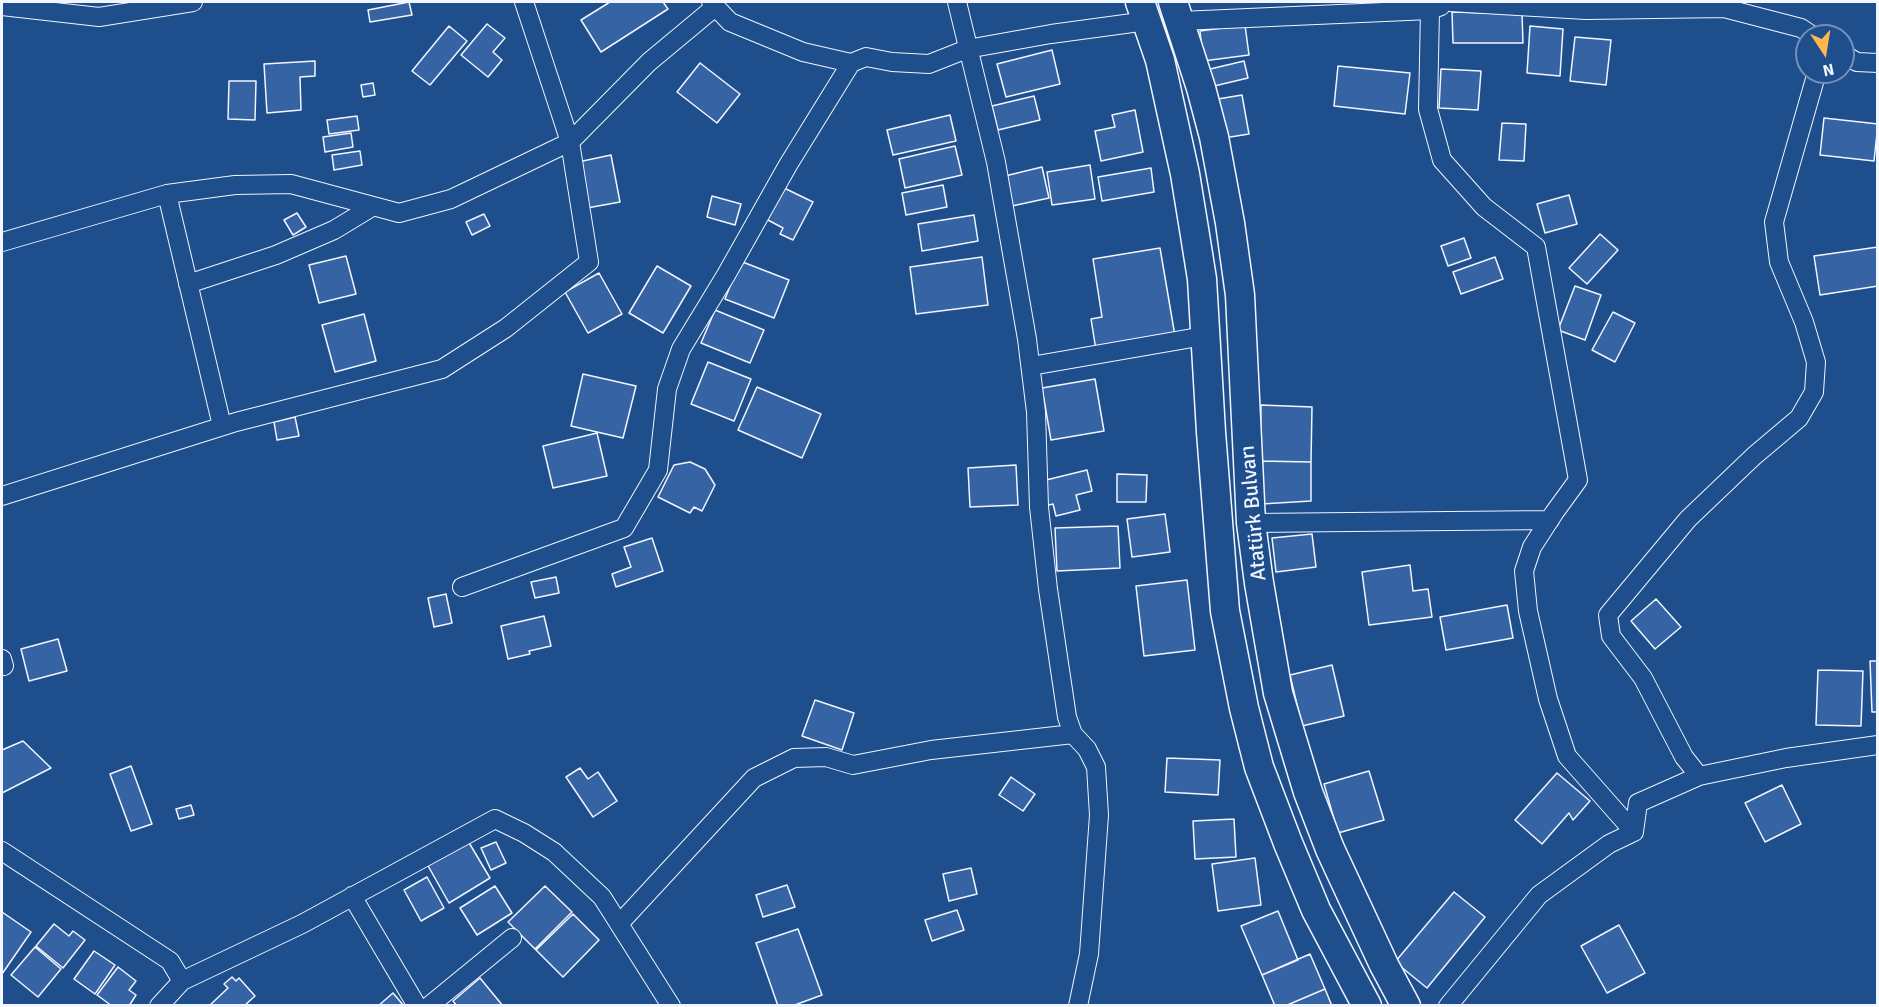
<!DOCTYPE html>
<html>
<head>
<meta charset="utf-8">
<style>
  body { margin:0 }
  #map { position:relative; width:1879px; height:1007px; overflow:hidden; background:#1f4e8c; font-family:Signika,sans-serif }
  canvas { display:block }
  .frame { position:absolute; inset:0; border:3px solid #f2f6ff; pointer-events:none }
  .north { position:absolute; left:1795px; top:24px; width:60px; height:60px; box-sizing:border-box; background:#1f4e8c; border:2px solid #7391ba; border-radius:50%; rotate:168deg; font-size:16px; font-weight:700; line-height:24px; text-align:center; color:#f2f6ff }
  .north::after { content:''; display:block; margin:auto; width:21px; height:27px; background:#ffb74d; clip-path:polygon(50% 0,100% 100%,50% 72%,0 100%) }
</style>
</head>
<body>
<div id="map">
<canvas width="1879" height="1007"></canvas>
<div class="frame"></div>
<div class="north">N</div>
</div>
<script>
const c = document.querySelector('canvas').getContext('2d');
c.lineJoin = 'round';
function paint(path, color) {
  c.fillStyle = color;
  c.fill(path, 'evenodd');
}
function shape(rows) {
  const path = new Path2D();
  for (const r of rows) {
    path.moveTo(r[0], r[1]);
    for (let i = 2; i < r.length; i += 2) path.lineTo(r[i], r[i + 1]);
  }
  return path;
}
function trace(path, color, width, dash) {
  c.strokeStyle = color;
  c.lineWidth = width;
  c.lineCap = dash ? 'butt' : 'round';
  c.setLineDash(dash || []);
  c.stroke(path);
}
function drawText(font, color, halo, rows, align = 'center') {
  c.font = font + ' Signika,sans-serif';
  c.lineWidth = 4.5;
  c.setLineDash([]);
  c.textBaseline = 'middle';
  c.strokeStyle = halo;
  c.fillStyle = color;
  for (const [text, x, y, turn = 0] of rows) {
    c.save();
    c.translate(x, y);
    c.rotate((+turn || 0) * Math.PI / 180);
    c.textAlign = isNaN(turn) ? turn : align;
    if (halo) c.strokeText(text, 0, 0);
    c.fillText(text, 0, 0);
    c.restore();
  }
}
const building = shape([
  [409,2,412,15,370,22,368,10,409,2],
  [610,2,663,2,668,9,601,52,581,20,610,2],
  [1452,12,1522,14,1523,43,1453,43,1452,12],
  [487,24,505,38,493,52,502,60,488,77,461,55,487,24],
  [1245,25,1249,55,1203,61,1200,31,1245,25],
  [449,26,467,41,430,85,412,71,449,26],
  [1530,26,1563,29,1560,76,1527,73,1530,26],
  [1575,37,1611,40,1606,85,1570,81,1575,37],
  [1052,50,1060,84,1006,97,997,64,1052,50],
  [315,61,315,76,300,77,301,110,267,113,264,64,315,61],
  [1244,61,1248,78,1210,87,1206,70,1244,61],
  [700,63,740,94,717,123,677,92,700,63],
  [1338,66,1410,73,1405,114,1334,106,1338,66],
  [1441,69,1481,71,1478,110,1439,108,1441,69],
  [229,81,256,81,255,120,228,119,229,81],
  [373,83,375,95,363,97,361,85,373,83],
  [1242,95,1249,134,1224,138,1218,99,1242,95],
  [1034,96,1040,120,998,130,992,106,1034,96],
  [1135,110,1143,152,1101,161,1095,131,1115,127,1112,115,1135,110],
  [950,115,956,141,893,155,887,130,950,115],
  [357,116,359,130,329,134,327,120,357,116],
  [1824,118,1878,124,1874,161,1820,155,1824,118],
  [1502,123,1526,124,1524,161,1499,160,1502,123],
  [351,133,353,147,325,152,323,137,351,133],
  [955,146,962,175,905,188,899,159,955,146],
  [360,151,362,165,334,170,332,155,360,151],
  [611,155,620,202,587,208,578,162,611,155],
  [1090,165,1095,199,1052,205,1047,172,1090,165],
  [1042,167,1049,198,1012,206,1005,176,1042,167],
  [1151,168,1154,192,1102,201,1098,177,1151,168],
  [943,185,947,207,906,215,902,193,943,185],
  [782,187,813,202,793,240,780,234,783,228,766,219,782,187],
  [1569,195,1577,224,1545,233,1537,204,1569,195],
  [712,196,741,204,735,225,707,217,712,196],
  [297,213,306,227,293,235,284,220,297,213],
  [484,214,490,226,472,235,466,222,484,214],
  [974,215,978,241,922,251,918,224,974,215],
  [1600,234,1618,250,1587,284,1569,268,1600,234],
  [1464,238,1471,258,1448,266,1441,246,1464,238],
  [1878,247,1878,286,1820,295,1814,256,1878,247],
  [1160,248,1175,336,1096,350,1091,319,1102,317,1093,259,1160,248],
  [346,256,356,294,319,303,309,265,346,256],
  [982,257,988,305,916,314,910,267,982,257],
  [1495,257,1503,279,1461,294,1453,272,1495,257],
  [740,261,789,280,774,318,725,299,740,261],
  [657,266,691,286,663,333,629,313,657,266],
  [599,273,622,314,588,333,565,292,599,273],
  [1575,286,1601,295,1585,340,1558,330,1575,286],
  [715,310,764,330,750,363,701,343,715,310],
  [1613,312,1635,323,1615,362,1592,350,1613,312],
  [364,314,376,361,335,372,322,325,364,314],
  [708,362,751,379,734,421,691,404,708,362],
  [583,374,636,386,623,438,571,426,583,374],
  [1095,379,1104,431,1051,440,1042,388,1095,379],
  [757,387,821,414,802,458,738,430,757,387],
  [1261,405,1312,407,1311,462,1260,461,1261,405],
  [295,417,299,436,277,440,274,422,295,417],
  [597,433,607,476,553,488,543,446,597,433],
  [1260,461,1311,462,1311,501,1261,504,1260,461],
  [690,462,705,469,715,485,702,511,694,507,690,513,658,497,674,465,690,462],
  [1016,465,1018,505,970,507,968,468,1016,465],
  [1087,470,1092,491,1076,495,1080,510,1056,516,1053,504,1045,506,1038,482,1087,470],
  [1117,474,1147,475,1146,502,1117,502,1117,474],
  [1165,514,1170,552,1132,557,1127,519,1165,514],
  [1118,526,1120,568,1057,571,1055,528,1118,526],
  [1312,534,1316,567,1276,572,1272,538,1312,534],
  [652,538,663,571,616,587,612,574,631,567,624,547,652,538],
  [1410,565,1413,591,1428,589,1432,617,1369,625,1362,572,1410,565],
  [556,577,559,593,535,598,531,582,556,577],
  [1187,580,1195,650,1144,656,1136,586,1187,580],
  [446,594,452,623,434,627,428,598,446,594],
  [1656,599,1681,627,1655,649,1631,621,1656,599],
  [1507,605,1513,638,1446,650,1440,617,1507,605],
  [544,616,551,646,529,651,530,654,508,659,501,626,544,616],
  [58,639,67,671,29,681,21,649,58,639],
  [1870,661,1878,661,1878,712,1872,712,1870,661],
  [1332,665,1344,716,1302,726,1290,675,1332,665],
  [1818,670,1863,671,1861,726,1816,725,1818,670],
  [815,700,854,713,842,750,802,736,815,700],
  [23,741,51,768,2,793,2,750,23,741],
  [1167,758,1220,760,1218,795,1165,792,1167,758],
  [131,766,152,824,131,831,110,774,131,766],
  [580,768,588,779,598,772,617,801,593,817,566,777,580,768],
  [1369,771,1384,820,1338,833,1324,784,1369,771],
  [1557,773,1590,801,1573,820,1569,813,1542,844,1515,820,1557,773],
  [1011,777,1035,794,1023,811,999,795,1011,777],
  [1782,785,1801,824,1765,842,1745,803,1782,785],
  [191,805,194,815,179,819,176,809,191,805],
  [1234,819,1236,857,1195,859,1193,821,1234,819],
  [468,841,490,878,449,903,427,864,468,841],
  [496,842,506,863,491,870,481,848,496,842],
  [1255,858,1261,905,1218,911,1212,864,1255,858],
  [971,868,977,894,949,901,943,874,971,868],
  [427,877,444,908,421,921,404,890,427,877],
  [787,885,795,907,763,917,756,895,787,885],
  [495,886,512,913,477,935,460,908,495,886],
  [545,886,572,912,535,949,508,922,545,886],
  [1454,892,1485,917,1427,988,1395,962,1454,892],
  [957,910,964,930,932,941,925,920,957,910],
  [1278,911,1298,960,1262,975,1241,926,1278,911],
  [2,912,31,932,2,974,2,912],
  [573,914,599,940,563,977,536,950,573,914],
  [54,924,69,936,73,931,85,940,63,968,36,946,54,924],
  [1619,925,1645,973,1607,993,1581,946,1619,925],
  [798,929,822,995,792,1006,778,1006,756,943,798,929],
  [35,947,61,969,38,997,11,975,35,947],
  [94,951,115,965,95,994,74,979,94,951],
  [1310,954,1325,989,1285,1006,1275,1006,1262,975,1310,954],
  [118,967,136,981,129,990,136,995,129,1006,112,1006,97,995,118,967],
  [232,977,236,981,239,978,255,996,244,1006,209,1006,228,988,224,984,232,977],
  [480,978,503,1006,457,1006,453,1001,480,978],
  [1325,989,1332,1006,1285,1006,1325,989],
  [393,993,404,1006,378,1006,393,993]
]);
const minor = shape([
  [711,2,730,22,803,52,851,63,866,57,892,62,929,64,967,49,1051,34,1147,21],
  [957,2,996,162,1027,339,1036,412,1039,507,1048,589,1067,717,1073,734,1087,749,1096,767,1099,815,1089,954,1078,1006],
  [1450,2,1586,10,1724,8,1801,28,1813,36],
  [2,6,99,17,193,2],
  [1430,10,1428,109,1442,160,1484,207,1536,247,1573,452,1578,480,1554,513,1532,547,1524,571,1528,611,1548,699,1567,756,1634,832],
  [1180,21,1430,10,1441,6],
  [1843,54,1857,62,1878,63],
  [167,194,222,426],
  [2,242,167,194,235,185,291,184,399,213,451,199,570,142,649,62,715,7],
  [188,284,276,255,334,230,372,207],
  [1031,366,1204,336],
  [2,496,236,422,442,369,506,328,589,262,570,142,524,2],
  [1251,523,1550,520],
  [462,587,624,528,658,470,667,389,681,349,726,275,788,165,851,63],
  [2,659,4,666],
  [1699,776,1684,757,1643,678,1611,636,1608,615,1688,519,1754,456,1799,418,1814,392,1816,362,1804,322,1779,262,1774,222,1817,72],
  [2,851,170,961,182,981],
  [352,896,417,1006],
  [619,924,754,778,794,758,826,757,853,765,931,750,1073,734],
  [159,1006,182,981,302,924,495,819,524,833,554,852,602,897,671,1006],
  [429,1006,512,938],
  [1448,1006,1539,895,1609,844,1634,832,1638,803,1699,776,1786,758,1878,745]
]);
const trunk = shape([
  [1140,2,1160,60,1185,174,1194,229,1202,279,1211,432,1225,611,1244,708,1259,767,1288,843,1316,910,1367,1006],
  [1173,2,1201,88,1214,137,1230,223,1240,295,1251,523,1259,583,1278,693,1308,792,1330,849,1384,965,1406,1006]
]);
const streetNames = [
  ["Atatürk Bulvarı",1254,513,-95]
];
paint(building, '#3563a3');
trace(building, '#f2f6ff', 1.5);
trace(minor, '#f2f6ff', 20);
trace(trunk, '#f2f6ff', 31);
trace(minor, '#1f4e8c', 18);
trace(trunk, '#1f4e8c', 28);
drawText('21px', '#f2f6ff', '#1f4e8c', streetNames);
</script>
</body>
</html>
